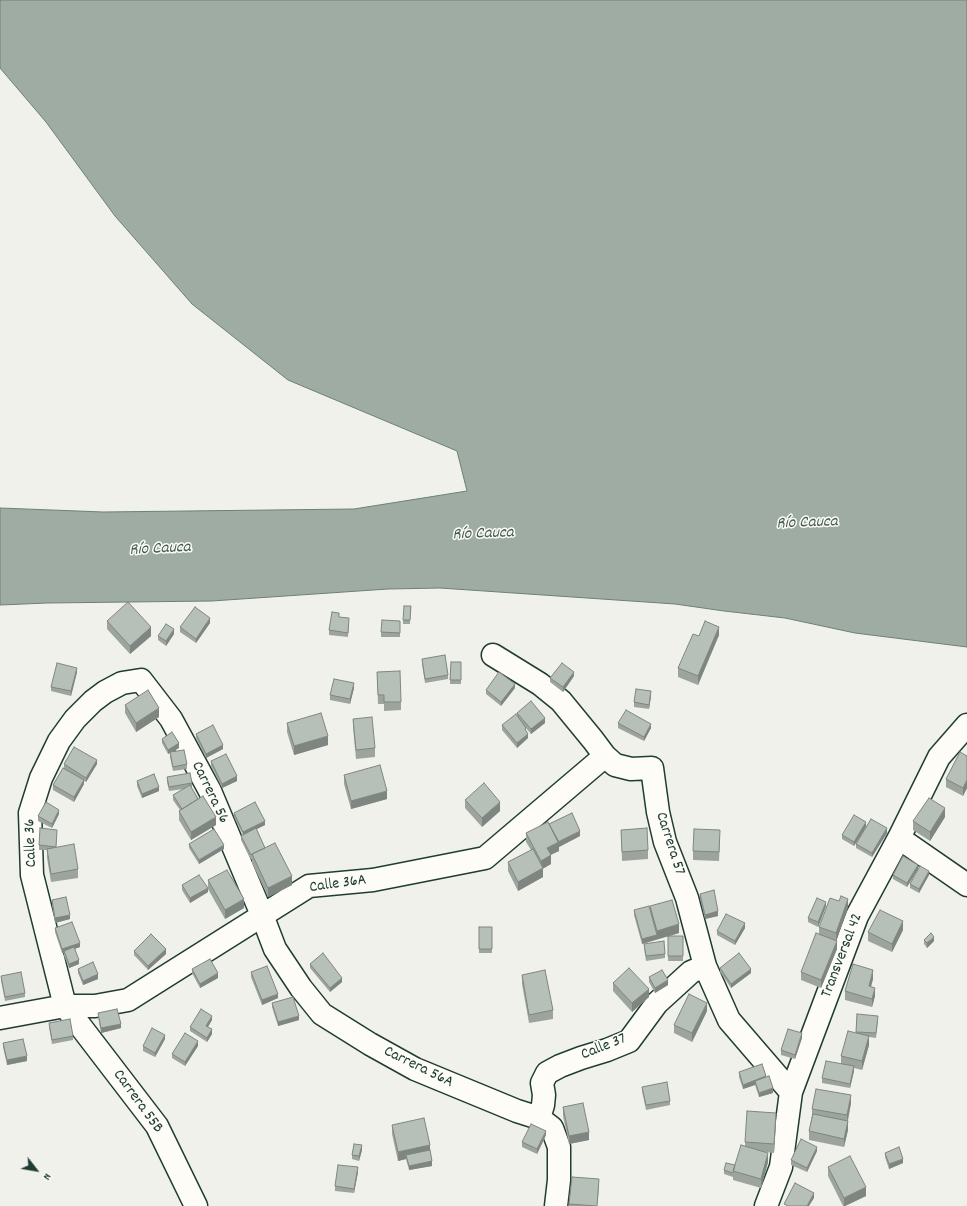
<!DOCTYPE html>
<html>
<head>
<meta charset="utf-8">
<style>
  body { margin:0 }
  #map { position:relative; width:967px; height:1206px; overflow:hidden; background:#f0f1eb; font-family:Dekko,sans-serif }
  canvas { display:block }
  .north { position:absolute; left:16px; top:1150px; width:40px; height:40px; -webkit-text-stroke:3px #fdfcf7; paint-order:stroke; rotate:121deg; font-size:11px; font-weight:700; line-height:16px; text-align:center; color:#1f3d34 }
  .north::after { content:''; display:block; margin:auto; width:14px; height:18px; background:#1f3d34; clip-path:polygon(50% 0,100% 100%,50% 72%,0 100%) }
</style>
</head>
<body>
<div id="map">
<canvas width="967" height="1206"></canvas>
<div class="north">N</div>
</div>
<script>
const c = document.querySelector('canvas').getContext('2d');
c.lineJoin = 'round';
function paint(path, color) {
  c.fillStyle = color;
  c.fill(path, 'evenodd');
}
function shape(rows) {
  const path = new Path2D();
  for (const r of rows) {
    path.moveTo(r[0], r[1]);
    for (let i = 2; i < r.length; i += 2) path.lineTo(r[i], r[i + 1]);
  }
  return path;
}
function trace(path, color, width, dash) {
  c.strokeStyle = color;
  c.lineWidth = width;
  c.lineCap = dash ? 'butt' : 'round';
  c.setLineDash(dash || []);
  c.stroke(path);
}
function drawText(font, color, halo, rows, align = 'center') {
  c.font = font + ' Dekko,sans-serif';
  c.lineWidth = 3;
  c.setLineDash([]);
  c.textBaseline = 'middle';
  c.strokeStyle = halo;
  c.fillStyle = color;
  for (const [text, x, y, turn = 0] of rows) {
    c.save();
    c.translate(x, y);
    c.rotate((+turn || 0) * Math.PI / 180);
    c.textAlign = isNaN(turn) ? turn : align;
    if (halo) c.strokeText(text, 0, 0);
    c.fillText(text, 0, 0);
    c.restore();
  }
}
const water = shape([
  [0,0,967,0,967,647,855,633,785,618,724,611,675,604,440,588,388,589,212,601,47,603,0,605,0,508,103,512,354,509,467,491,457,451,288,380,192,304,115,216,46,122,0,68,0,0]
]);
const minor = shape([
  [493,655,540,684,561,701,593,740,605,756,615,765,631,769,652,768,658,812,665,842,687,898,705,966,729,1020,791,1092],
  [899,838,967,885],
  [0,1018,65,1006,95,1006,128,1000,309,886,373,880,485,858,605,756],
  [539,1118,543,1105,544,1095,542,1083,547,1073,560,1066,581,1058,607,1050,629,1041,657,1003,691,972,705,966],
  [196,1206,157,1126,65,1006,32,875,30,813,41,778,59,741,75,719,93,701,105,692,122,683,141,680,171,719,210,791,262,915,275,949,301,988,322,1014,370,1044,415,1069,517,1111,539,1118,552,1128,559,1147,559,1180,556,1206],
  [766,1206,781,1167,791,1092,857,916,899,838,939,757,967,725]
]);
const wall = shape([
  [411,606,410,624,403,624,403,620],
  [107,621,151,636,130,654,107,629],
  [210,623,196,643,180,632,180,627],
  [349,623,348,637,329,635,329,630],
  [400,626,400,637,381,637,381,632],
  [174,634,166,646,158,640,158,636],
  [719,635,698,685,678,677,678,668,699,636],
  [422,659,448,675,448,679,425,683,422,664],
  [451,662,461,662,461,684,450,684],
  [77,672,71,696,51,691,51,687],
  [377,672,401,702,401,710,384,711,384,704,378,704],
  [574,676,563,692,550,682,550,678],
  [354,688,350,704,330,700,330,695],
  [515,688,501,706,486,694,486,690],
  [651,696,649,709,634,707,634,702],
  [125,705,159,717,136,732,125,713],
  [517,713,545,723,531,734,526,728,526,732,528,738,517,748,502,730,502,725,517,716],
  [353,719,375,748,375,757,356,759,353,727],
  [287,723,328,745,294,755,287,732],
  [618,723,651,728,644,741,618,728],
  [196,734,223,749,206,758,196,738],
  [162,739,179,748,172,752,187,764,187,769,173,771,170,757,170,753,168,754,162,743],
  [967,756,967,788,963,796,946,787,946,779],
  [211,761,237,781,222,788,211,766],
  [64,764,97,764,86,782,84,781,84,784,74,802,53,790,53,785,64,768],
  [344,775,387,799,351,809,344,784],
  [167,777,192,783,192,787,191,787,216,825,191,840,179,820,179,811,180,810,173,800,173,795,184,789,169,791,167,782],
  [137,781,159,791,142,798,137,786],
  [465,800,500,811,482,827,465,808],
  [234,813,265,825,256,829,265,848,292,885,268,897,252,863,252,859,251,860,241,840,241,836,243,835,234,817],
  [59,814,52,828,38,821,38,816],
  [945,817,930,841,913,830,913,821],
  [549,825,580,836,559,847,559,851,551,855,551,864,543,868,543,877,518,891,508,871,508,862,531,850,526,842,526,833],
  [866,827,854,846,842,839,842,835],
  [621,830,648,850,648,859,622,861],
  [887,833,872,857,856,848,856,844],
  [57,834,56,847,78,869,78,878,51,882,47,858,47,850,39,850,39,845],
  [720,839,719,861,693,860,693,851],
  [189,844,224,849,199,864,189,848],
  [918,869,907,887,893,879,893,875],
  [929,875,919,893,910,888,910,884],
  [208,880,244,908,225,919,208,889],
  [182,885,208,892,190,903,182,890],
  [700,894,718,916,705,919,700,898],
  [52,900,70,919,55,923,52,905],
  [650,906,679,933,670,936,683,936,683,961,668,961,668,936,642,944,634,915,634,910,650,911],
  [826,906,818,927,808,922,808,918],
  [848,907,836,940,837,949,821,988,801,980,801,972,819,934,819,927],
  [479,927,492,927,492,953,479,953],
  [55,928,80,947,75,949,79,964,69,968,64,956,64,953,62,953,55,932],
  [745,928,735,945,717,935,717,931],
  [903,930,892,952,868,941,868,932],
  [924,940,934,941,927,948,924,944],
  [644,944,665,954,665,958,646,961,644,948],
  [134,951,166,954,148,970,134,955],
  [310,964,342,982,330,992,310,968],
  [720,968,751,973,731,988,720,972],
  [78,969,98,979,83,985,78,973],
  [192,969,218,978,200,988,192,973],
  [251,972,278,998,262,1005,251,977],
  [522,975,553,1010,553,1019,529,1023,522,984],
  [1,976,25,993,25,997,5,1001,1,980],
  [649,977,668,985,655,993,649,982],
  [873,979,871,986,875,996,872,1007,845,1000,845,991],
  [613,983,649,997,632,1012,613,991],
  [272,1003,299,1020,278,1026,272,1007],
  [707,1011,692,1042,674,1033,674,1025],
  [98,1013,121,1028,101,1033,98,1017],
  [857,1014,878,1021,876,1038,869,1037,869,1045,862,1070,854,1068,854,1071,850,1088,822,1083,822,1078,841,1064,841,1056,856,1033],
  [212,1020,208,1027,212,1034,207,1042,190,1031,190,1027],
  [49,1023,73,1036,73,1040,52,1044,49,1027],
  [802,1038,795,1059,781,1055,781,1050],
  [165,1039,155,1057,143,1051,143,1046],
  [3,1043,27,1061,7,1065,3,1047],
  [198,1046,185,1066,172,1058,172,1054],
  [739,1072,766,1078,773,1093,759,1097,755,1085,743,1089,739,1077],
  [642,1087,670,1101,670,1105,646,1110,642,1091],
  [851,1103,848,1121,848,1130,844,1147,809,1140,809,1131,812,1115,812,1109],
  [563,1107,589,1140,569,1144,563,1116],
  [776,1122,774,1153,765,1152,768,1162,761,1188,733,1180,733,1177,724,1174,724,1170,735,1165,745,1146,745,1142],
  [392,1125,430,1150,432,1166,409,1170,406,1159,398,1161,392,1134],
  [546,1135,537,1154,522,1147,522,1142],
  [362,1150,359,1161,352,1159,352,1155],
  [817,1151,807,1172,791,1165,791,1160],
  [885,1153,903,1163,889,1169,885,1157],
  [828,1167,866,1196,845,1206,843,1206,828,1176],
  [358,1172,354,1193,335,1191,335,1186],
  [599,1188,597,1206,569,1206,569,1204]
]);
const shadedWall = shape([
  [210,618,210,623,196,643,196,639],
  [151,627,151,636,130,654,130,646],
  [719,627,719,635,698,685,698,676],
  [174,629,174,634,166,646,166,641],
  [77,668,77,672,71,696,71,691],
  [574,672,574,676,563,692,563,687],
  [354,683,354,688,350,704,350,699],
  [515,684,515,688,501,706,501,702],
  [651,691,651,696,649,709,649,705],
  [159,708,159,717,136,732,136,723],
  [545,718,545,723,531,734,531,729],
  [651,724,651,728,644,741,644,737],
  [528,734,528,738,517,748,517,743],
  [328,736,328,745,294,755,294,746],
  [179,743,179,748,168,754,168,750],
  [223,745,223,749,206,758,206,754],
  [97,760,97,764,86,782,86,778],
  [237,776,237,781,222,788,222,784],
  [84,780,84,784,74,802,74,797],
  [967,780,967,788,963,796,963,788],
  [159,787,159,791,142,798,142,794],
  [387,791,387,799,351,809,351,801],
  [500,802,500,811,482,827,482,818],
  [945,808,945,817,930,841,930,832],
  [59,810,59,814,52,828,52,824],
  [216,817,216,825,191,840,191,832],
  [265,821,265,825,243,836,243,832],
  [866,822,866,827,854,846,854,842],
  [887,828,887,833,872,857,872,853],
  [580,831,580,836,559,847,559,851,547,856,547,848],
  [224,845,224,849,199,864,199,860],
  [551,855,551,864,541,870,541,861],
  [918,865,918,869,907,887,907,883],
  [543,868,543,877,518,891,518,882],
  [929,871,929,875,919,893,919,889],
  [292,876,292,885,268,897,268,888],
  [208,888,208,892,190,903,190,898],
  [244,899,244,908,225,919,225,910],
  [848,899,848,907,836,942,836,933],
  [826,902,826,906,818,927,818,922],
  [718,911,718,916,705,919,705,915],
  [70,915,70,919,55,923,55,918],
  [903,921,903,930,892,952,892,944],
  [745,923,745,928,735,945,735,941],
  [679,924,679,933,642,944,642,939,657,935,657,931],
  [934,937,934,941,927,948,927,943],
  [837,941,837,949,821,988,821,980],
  [80,943,80,947,62,953,62,949],
  [166,949,166,954,148,970,148,966],
  [79,960,79,964,69,968,69,964],
  [751,969,751,973,731,988,731,984],
  [873,970,873,979,869,994,869,986],
  [218,973,218,978,200,988,200,984],
  [98,974,98,979,83,985,83,981],
  [342,978,342,982,330,992,330,988],
  [668,980,668,985,655,993,655,988],
  [875,988,875,996,872,1007,872,999],
  [649,989,649,997,632,1012,632,1003],
  [278,994,278,998,262,1005,262,1000],
  [707,1003,707,1011,692,1042,692,1033],
  [212,1016,212,1020,206,1030,206,1026],
  [299,1016,299,1020,278,1026,278,1022],
  [121,1024,121,1028,101,1033,101,1028],
  [212,1029,212,1034,207,1042,207,1038],
  [802,1033,802,1038,795,1059,795,1055],
  [165,1035,165,1039,155,1057,155,1053],
  [869,1036,869,1045,862,1070,862,1061],
  [198,1041,198,1046,185,1066,185,1062],
  [27,1056,27,1061,7,1065,7,1060],
  [854,1066,854,1071,850,1088,850,1084],
  [766,1076,766,1081,755,1081,755,1085,743,1089,743,1085],
  [773,1088,773,1093,759,1097,759,1093],
  [851,1095,851,1103,847,1123,848,1121,848,1130,844,1147,844,1139,847,1123,847,1115],
  [776,1113,776,1122,774,1153,774,1144],
  [546,1131,546,1135,537,1154,537,1149],
  [589,1132,589,1140,569,1144,569,1136],
  [362,1145,362,1150,359,1161,359,1156],
  [430,1145,430,1154,406,1155,406,1159,398,1161,398,1152],
  [817,1147,817,1151,807,1172,807,1168],
  [768,1153,768,1162,761,1188,761,1179],
  [903,1159,903,1163,889,1169,889,1164],
  [432,1161,432,1166,409,1170,409,1166],
  [358,1167,358,1172,354,1193,354,1189],
  [866,1187,866,1196,845,1206,844,1206,844,1198],
  [814,1193,814,1198,809,1206,807,1206]
]);
const building = shape([
  [128,602,151,627,130,646,107,621,128,602],
  [404,606,411,606,410,620,403,620,404,606],
  [195,607,210,618,196,639,180,627,195,607],
  [332,612,339,613,339,617,349,618,348,633,329,630,332,612],
  [382,620,400,621,400,633,381,632,382,620],
  [705,621,719,627,698,676,678,668,693,634,699,636,705,621],
  [166,624,174,629,166,641,158,636,166,624],
  [445,655,448,675,425,679,422,659,445,655],
  [451,662,461,662,461,680,450,680,451,662],
  [57,663,77,668,71,691,51,687,57,663],
  [562,663,574,672,563,687,550,678,562,663],
  [400,671,401,702,384,702,384,695,378,695,377,672,400,671],
  [499,672,515,684,501,702,486,690,499,672],
  [334,679,354,683,350,699,330,695,334,679],
  [636,689,651,691,649,705,634,702,636,689],
  [148,690,159,708,136,723,125,705,148,690],
  [531,701,545,718,531,729,517,713,531,701],
  [626,710,651,724,644,737,618,723,626,710],
  [321,713,328,736,294,746,287,723,321,713],
  [516,714,526,728,525,729,528,734,517,743,502,725,516,714],
  [372,717,375,748,356,750,353,719,372,717],
  [213,725,223,745,206,754,196,734,213,725],
  [172,732,179,743,168,750,162,739,172,732],
  [74,747,97,760,86,778,64,764,74,747],
  [184,750,187,764,173,767,170,752,184,750],
  [960,752,967,756,967,780,963,788,946,779,960,752],
  [226,754,237,776,222,784,211,761,226,754],
  [380,765,387,791,351,801,344,775,380,765],
  [63,768,84,780,74,797,53,785,63,768],
  [190,773,192,783,169,787,167,777,190,773],
  [154,774,159,787,142,794,137,781,154,774],
  [484,783,500,802,482,818,465,800,484,783],
  [190,785,198,799,182,809,173,795,190,785],
  [203,796,216,817,191,832,179,811,203,796],
  [929,798,945,808,930,832,913,821,929,798],
  [46,802,59,810,52,824,38,816,46,802],
  [255,802,265,821,243,832,234,813,255,802],
  [572,813,580,831,558,842,549,824,572,813],
  [854,815,866,822,854,842,842,835,854,815],
  [871,819,887,828,872,853,856,844,871,819],
  [548,822,559,842,547,848,551,855,541,861,526,833,548,822],
  [40,828,57,830,56,847,39,845,40,828],
  [256,828,265,848,252,854,251,855,241,836,256,828],
  [647,828,648,850,622,852,621,830,647,828],
  [214,829,224,845,199,860,189,844,214,829],
  [694,829,720,830,719,852,693,851,694,829],
  [275,843,292,876,268,888,252,854,275,843],
  [74,844,78,869,51,874,47,849,74,844],
  [533,849,543,868,518,882,508,862,533,849],
  [903,856,918,865,907,883,893,875,903,856],
  [920,866,929,871,919,889,910,884,920,866],
  [227,870,244,899,225,910,208,880,227,870],
  [199,875,208,888,190,898,182,885,199,875],
  [714,890,718,911,705,915,700,894,714,890],
  [841,896,848,899,836,933,819,927,830,898,839,901,841,896],
  [66,897,70,915,55,918,52,900,66,897],
  [817,898,826,902,818,922,808,918,817,898],
  [672,900,679,924,657,931,650,906,672,900],
  [649,906,657,935,642,939,634,910,649,906],
  [880,910,903,921,892,944,868,932,880,910],
  [726,914,745,923,735,941,717,931,726,914],
  [72,922,80,943,62,949,55,928,72,922],
  [479,927,492,927,492,949,479,949,479,927],
  [816,933,837,941,821,980,801,972,816,933],
  [931,933,934,937,927,943,924,940,931,933],
  [151,934,166,949,148,966,134,951,151,934],
  [668,936,683,936,683,956,668,956,668,936],
  [664,941,665,954,646,956,644,944,664,941],
  [74,947,79,960,69,964,64,951,74,947],
  [323,953,342,978,330,988,310,964,323,953],
  [739,953,751,969,731,984,720,968,739,953],
  [210,959,218,973,200,984,192,969,210,959],
  [93,962,98,974,83,981,78,969,93,962],
  [853,964,873,970,869,986,875,988,872,999,845,991,853,964],
  [267,966,278,994,262,1000,251,972,267,966],
  [629,968,649,989,632,1003,613,983,629,968],
  [545,970,553,1010,529,1015,522,975,545,970],
  [662,970,668,980,655,988,649,977,662,970],
  [21,972,25,993,5,997,1,976,21,972],
  [689,994,707,1003,692,1033,674,1025,689,994],
  [293,997,299,1016,278,1022,272,1003,293,997],
  [117,1009,121,1024,101,1028,98,1013,117,1009],
  [201,1009,212,1016,206,1026,212,1029,207,1038,190,1027,201,1009],
  [857,1014,878,1016,876,1033,856,1032,857,1014],
  [70,1019,73,1036,52,1040,49,1023,70,1019],
  [152,1028,165,1035,155,1053,143,1046,152,1028],
  [788,1029,802,1033,795,1055,781,1050,788,1029],
  [848,1031,869,1036,862,1061,841,1056,848,1031],
  [185,1033,198,1041,185,1062,172,1054,185,1033],
  [23,1039,27,1056,7,1060,3,1043,23,1039],
  [826,1061,854,1066,850,1084,822,1078,826,1061],
  [762,1064,766,1076,743,1085,739,1072,762,1064],
  [769,1076,773,1088,759,1093,755,1081,769,1076],
  [667,1082,670,1101,646,1105,642,1087,667,1082],
  [816,1089,851,1095,847,1115,812,1109,816,1089],
  [583,1103,589,1132,569,1136,563,1107,583,1103],
  [747,1111,776,1113,774,1144,745,1142,747,1111],
  [813,1114,848,1121,844,1139,809,1131,813,1114],
  [424,1118,430,1145,398,1152,392,1125,424,1118],
  [531,1124,546,1131,537,1149,522,1142,531,1124],
  [801,1139,817,1147,807,1168,791,1160,801,1139],
  [354,1144,362,1145,359,1156,352,1155,354,1144],
  [741,1145,768,1153,761,1179,733,1171,741,1145],
  [899,1147,903,1159,889,1164,885,1153,899,1147],
  [430,1150,432,1161,409,1166,406,1155,430,1150],
  [850,1156,866,1187,844,1198,828,1167,850,1156],
  [726,1163,735,1165,733,1173,724,1170,726,1163],
  [338,1165,358,1167,354,1189,335,1186,338,1165],
  [572,1177,599,1179,597,1206,569,1204,572,1177],
  [795,1183,814,1193,807,1206,788,1206,784,1204,795,1183]
]);
const streetNames = [
  ["Carrera 56",209,793,64],
  ["Calle 36",32,843,-92],
  ["Carrera 57",669,844,72],
  ["Calle 36A",338,885,-8],
  ["Transversal 42",843,956,-69],
  ["Calle 37",604,1048,-22],
  ["Carrera 56A",418,1068,26],
  ["Carrera 55B",137,1102,54]
];
const waterNames = [
  ["Río Cauca",807,524,-2],
  ["Río Cauca",483,535,-2],
  ["Río Cauca",160,550,-3]
];
paint(water, '#9faca4');
trace(water, '#6c8077', 1);
trace(minor, '#1f3d34', 25);
trace(minor, '#fdfcf7', 22);
paint(wall, '#9da49e');
paint(shadedWall, '#7f8681');
paint(building, '#b6bfb8');
trace(building, '#7f8681', 1);
drawText('16px', '#1f3d34', '#fdfcf7', streetNames);
drawText('italic 17px', '#455e56', '#fdfcf7', waterNames);
</script>
</body>
</html>
